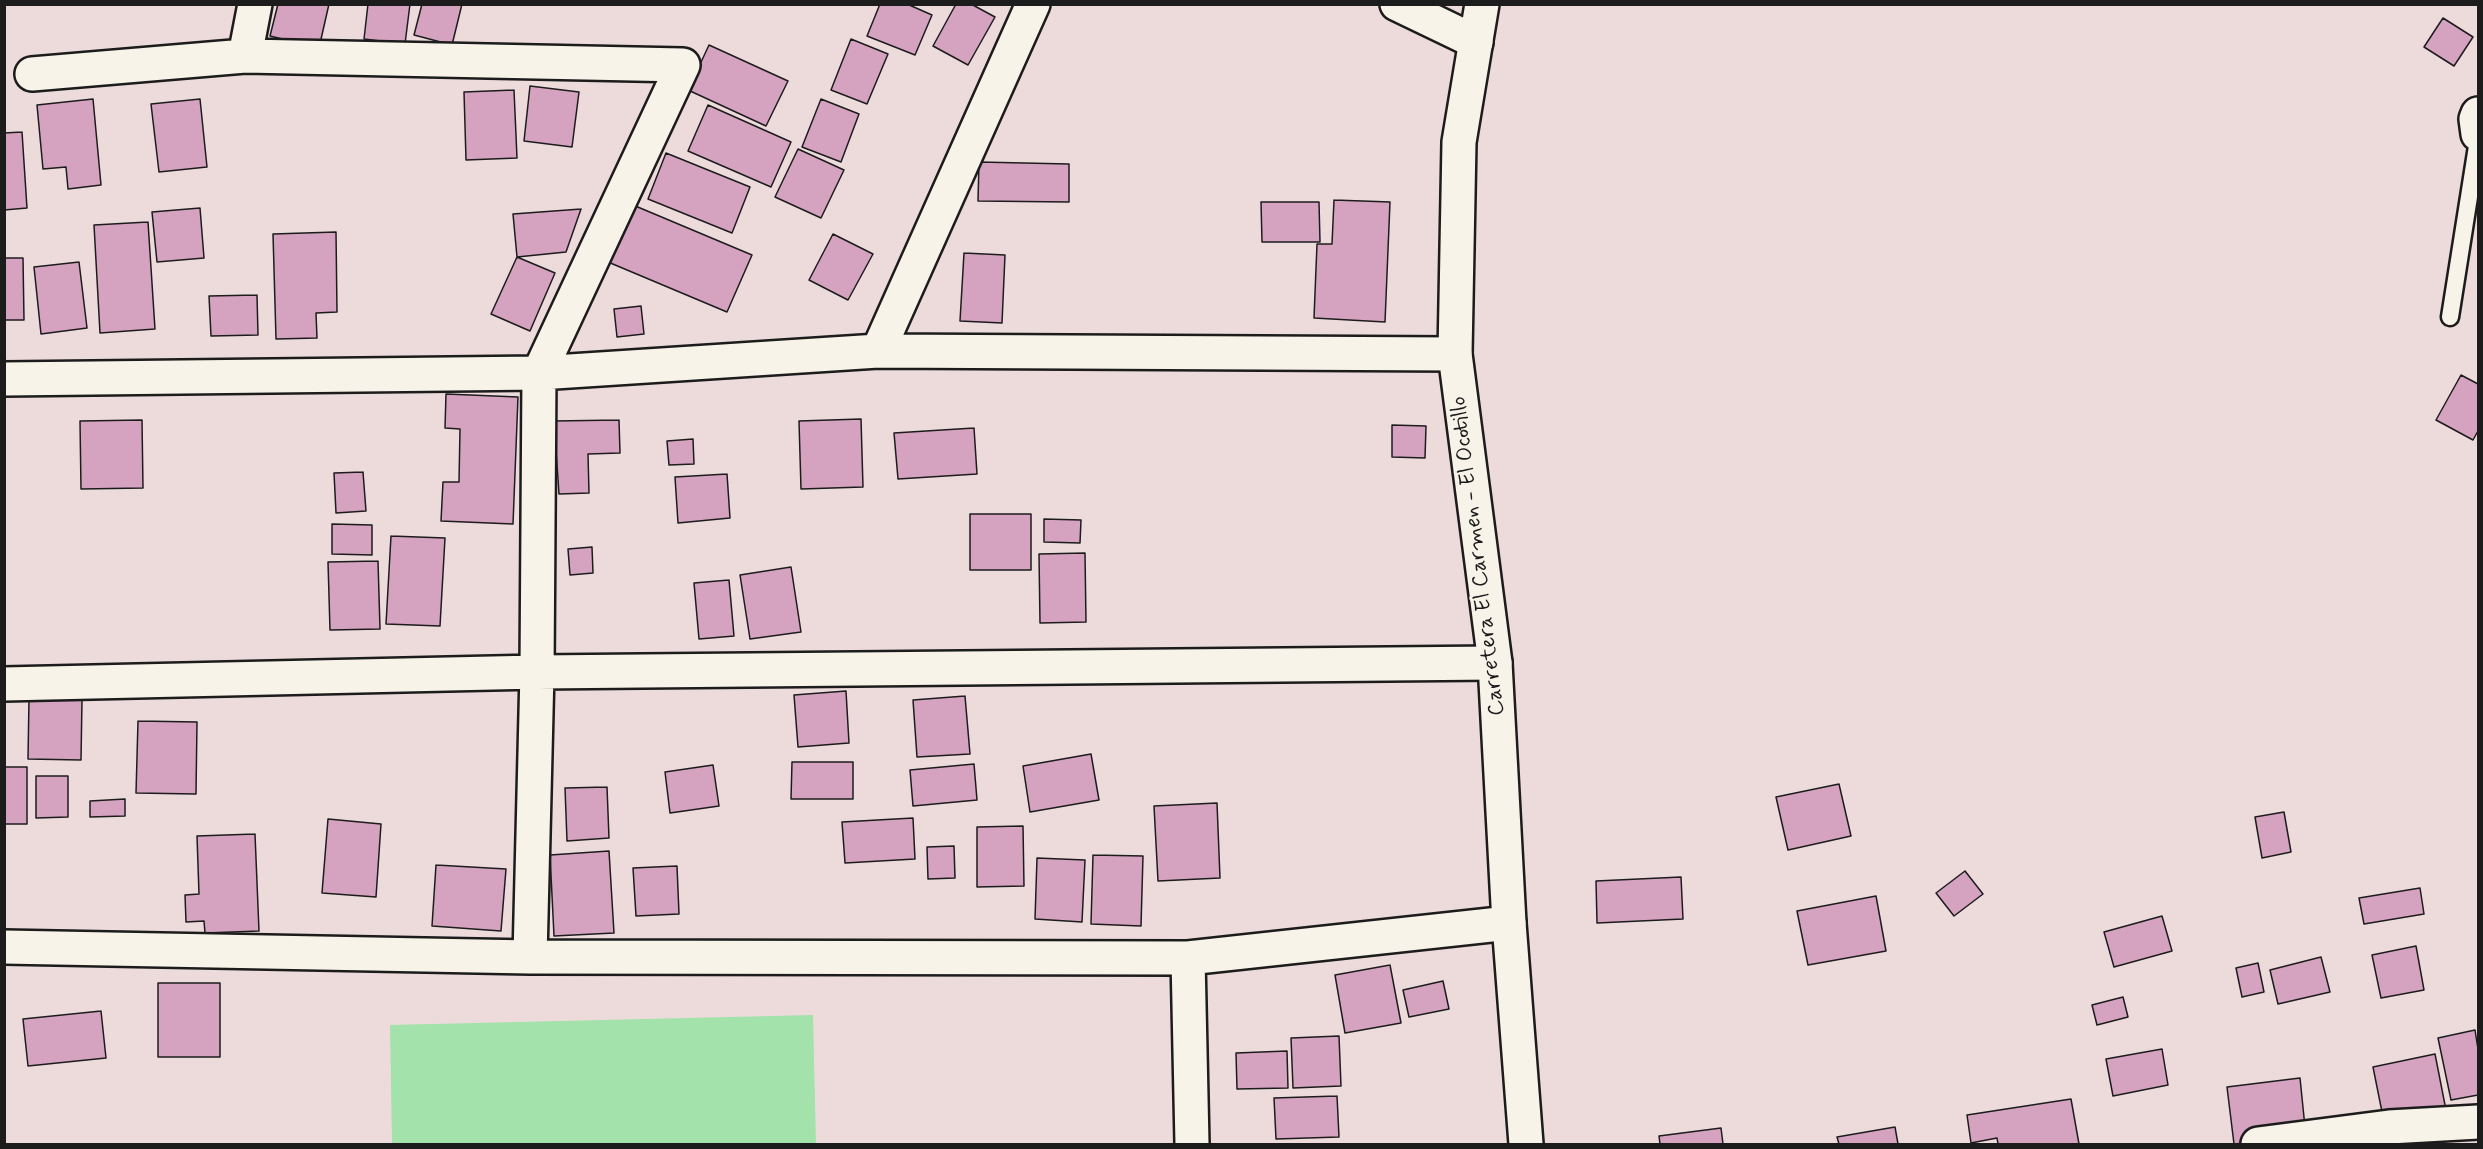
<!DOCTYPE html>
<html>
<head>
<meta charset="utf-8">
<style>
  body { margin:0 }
  #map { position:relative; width:2483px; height:1149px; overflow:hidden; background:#eddbdc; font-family:Mynerve,sans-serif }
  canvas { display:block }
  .frame { position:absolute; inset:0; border:6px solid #1c1c1c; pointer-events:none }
</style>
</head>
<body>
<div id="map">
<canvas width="2483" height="1149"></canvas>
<div class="frame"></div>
</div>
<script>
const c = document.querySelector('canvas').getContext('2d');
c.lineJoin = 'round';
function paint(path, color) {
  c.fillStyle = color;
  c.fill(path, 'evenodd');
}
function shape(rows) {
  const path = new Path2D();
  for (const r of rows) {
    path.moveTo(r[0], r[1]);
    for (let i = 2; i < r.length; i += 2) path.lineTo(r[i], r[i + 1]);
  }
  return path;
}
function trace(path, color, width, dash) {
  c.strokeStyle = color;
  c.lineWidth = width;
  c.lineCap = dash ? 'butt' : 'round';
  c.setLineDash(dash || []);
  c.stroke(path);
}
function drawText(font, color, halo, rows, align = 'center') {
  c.font = font + ' Mynerve,sans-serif';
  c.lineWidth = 6;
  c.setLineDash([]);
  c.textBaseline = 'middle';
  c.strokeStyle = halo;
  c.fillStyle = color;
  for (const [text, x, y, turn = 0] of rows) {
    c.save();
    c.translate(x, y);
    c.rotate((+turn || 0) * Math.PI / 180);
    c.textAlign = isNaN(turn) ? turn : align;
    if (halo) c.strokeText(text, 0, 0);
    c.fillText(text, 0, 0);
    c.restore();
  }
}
const green = shape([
  [813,1015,816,1144,392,1144,390,1025]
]);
const building = shape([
  [278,4,329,4,319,48,270,36,278,4],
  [368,4,410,4,405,44,364,39,368,4],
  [422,4,462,4,452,45,414,35,422,4],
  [880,4,907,4,932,15,915,55,867,36,880,4],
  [956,4,971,4,995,17,968,65,933,46,956,4],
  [2443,18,2473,37,2454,66,2424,47,2443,18],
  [851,39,888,54,867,104,831,90,851,39],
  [709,45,788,81,766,126,688,90,709,45],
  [530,86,579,92,572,147,524,141,530,86],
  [514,90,517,158,466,160,464,92,514,90],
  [93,99,101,185,68,189,66,167,43,169,37,105,93,99],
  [200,99,207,167,159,172,151,104,200,99],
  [821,99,859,114,841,162,802,147,821,99],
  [708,105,791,142,771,187,688,151,708,105],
  [22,132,27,208,4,210,4,133,22,132],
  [798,149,844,170,821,218,775,197,798,149],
  [666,153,750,187,732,233,648,199,666,153],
  [979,162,1069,164,1069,202,978,201,979,162],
  [1334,200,1390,202,1385,322,1314,318,1317,244,1332,244,1334,200],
  [1261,202,1319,202,1320,242,1262,242,1261,202],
  [633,205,752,255,727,312,608,262,633,205],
  [200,208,204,258,157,262,152,212,200,208],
  [581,209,566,252,517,257,513,214,581,209],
  [148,222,155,329,100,333,94,225,148,222],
  [336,232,337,312,316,313,317,338,276,339,273,234,336,232],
  [833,234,873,254,848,300,809,280,833,234],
  [964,253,1005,255,1002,323,960,321,964,253],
  [517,257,555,273,530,331,491,314,517,257],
  [4,258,23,258,24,320,4,320,4,258],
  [79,262,87,328,41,334,34,267,79,262],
  [257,295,258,335,211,336,209,296,257,295],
  [641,306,644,334,617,337,614,309,641,306],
  [2461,375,2478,384,2478,431,2473,440,2436,420,2461,375],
  [446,394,518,397,513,524,441,521,443,482,459,482,460,429,445,428,446,394],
  [861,419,863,487,801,489,799,421,861,419],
  [142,420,143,488,81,489,80,421,142,420],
  [619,420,620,453,588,454,589,493,559,494,554,421,619,420],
  [1392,425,1426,426,1425,458,1392,457,1392,425],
  [974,428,977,474,898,479,894,433,974,428],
  [693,439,694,464,669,465,667,441,693,439],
  [363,472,366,511,336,513,334,473,363,472],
  [727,474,730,518,678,523,675,477,727,474],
  [970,514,1031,514,1031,570,970,570,970,514],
  [1044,519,1081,520,1080,543,1044,542,1044,519],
  [332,524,372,525,372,555,332,554,332,524],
  [391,536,445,538,440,626,386,624,391,536],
  [592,547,593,573,570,575,568,549,592,547],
  [1085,553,1086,622,1040,623,1039,554,1085,553],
  [378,561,380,629,330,630,328,562,378,561],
  [791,567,801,632,750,639,740,575,791,567],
  [729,580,734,636,699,639,694,583,729,580],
  [846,691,849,743,798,747,794,695,846,691],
  [965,696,970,754,917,757,913,700,965,696],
  [29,699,82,700,81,760,28,759,29,699],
  [138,721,197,722,196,794,136,793,138,721],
  [1091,754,1099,800,1030,812,1023,766,1091,754],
  [792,762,853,762,853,799,791,799,792,762],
  [974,764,977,800,913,806,910,770,974,764],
  [713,765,719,806,670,813,665,772,713,765],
  [4,767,27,767,27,824,4,824,4,767],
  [36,776,68,776,68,817,36,818,36,776],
  [1839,784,1851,836,1788,850,1776,797,1839,784],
  [607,787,609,838,567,841,565,788,607,787],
  [125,799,125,816,90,817,90,801,125,799],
  [1217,803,1220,878,1158,881,1154,806,1217,803],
  [2284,812,2291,852,2262,858,2255,817,2284,812],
  [913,818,915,859,845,863,842,822,913,818],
  [328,819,381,824,376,897,322,893,328,819],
  [1023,826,1024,886,977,887,977,827,1023,826],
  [255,834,259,931,205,933,204,921,186,922,185,895,199,894,197,836,255,834],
  [954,846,955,878,928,879,927,847,954,846],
  [609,851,614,933,554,936,550,855,609,851],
  [1093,855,1143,856,1141,926,1091,924,1093,855],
  [1037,858,1085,860,1082,922,1035,919,1037,858],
  [436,865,506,869,501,931,432,926,436,865],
  [677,866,679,914,636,916,633,868,677,866],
  [1965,871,1983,894,1954,916,1936,893,1965,871],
  [1681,877,1683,919,1597,923,1596,881,1681,877],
  [2420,888,2424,914,2364,924,2359,898,2420,888],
  [1876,896,1886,951,1808,965,1797,911,1876,896],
  [2162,916,2172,951,2114,967,2104,932,2162,916],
  [2416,946,2424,990,2381,998,2372,955,2416,946],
  [2321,957,2330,992,2278,1004,2270,970,2321,957],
  [2258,963,2264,992,2242,997,2236,968,2258,963],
  [1390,965,1401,1023,1345,1033,1335,975,1390,965],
  [1443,981,1449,1009,1409,1017,1403,990,1443,981],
  [158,983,220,983,220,1057,158,1057,158,983],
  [2123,997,2128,1017,2097,1025,2092,1005,2123,997],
  [101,1011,106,1058,28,1066,23,1019,101,1011],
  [2475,1030,2478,1049,2478,1095,2451,1100,2438,1038,2475,1030],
  [1339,1036,1341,1086,1293,1088,1291,1038,1339,1036],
  [2162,1049,2168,1085,2113,1096,2106,1059,2162,1049],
  [1287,1051,1288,1088,1237,1089,1236,1053,1287,1051],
  [2435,1054,2446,1110,2384,1122,2373,1067,2435,1054],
  [2300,1078,2306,1137,2234,1144,2227,1087,2300,1078],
  [1337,1096,1339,1137,1276,1139,1274,1098,1337,1096],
  [2071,1099,2079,1144,1998,1144,1997,1138,1971,1143,1967,1115,2071,1099],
  [1895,1127,1898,1144,1839,1144,1837,1137,1895,1127],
  [1721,1128,1723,1144,1660,1144,1659,1136,1721,1128]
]);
const service = shape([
  [2450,317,2478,140]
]);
const minor = shape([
  [1397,4,1476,42],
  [245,56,255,4],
  [32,74,245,56,683,65,539,373,537,672,530,957],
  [2478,114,2476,119,2478,134],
  [878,351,1033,4],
  [4,379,539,373,878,351,1455,354],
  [4,684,537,672,1495,663],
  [4,947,530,957,1188,958,1509,923],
  [1188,958,1192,1144],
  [2258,1144,2389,1127,2478,1122]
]);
const secondary = shape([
  [1482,4,1459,142,1455,354,1495,663,1509,923,1526,1144]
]);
const streetNames = [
  ["Carretera El Carmen - El Ocotillo",1479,556,-97]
];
paint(green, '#a3e2aa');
paint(building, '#d5a3c0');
trace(building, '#1c1c1c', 1.5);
trace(service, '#1c1c1c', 21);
trace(minor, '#1c1c1c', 38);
trace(secondary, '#1c1c1c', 38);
trace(service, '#f7f3e8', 16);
trace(minor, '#f7f3e8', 33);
trace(secondary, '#f7f3e8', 33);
drawText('22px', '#1c1c1c', '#f7f3e8', streetNames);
</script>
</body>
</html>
